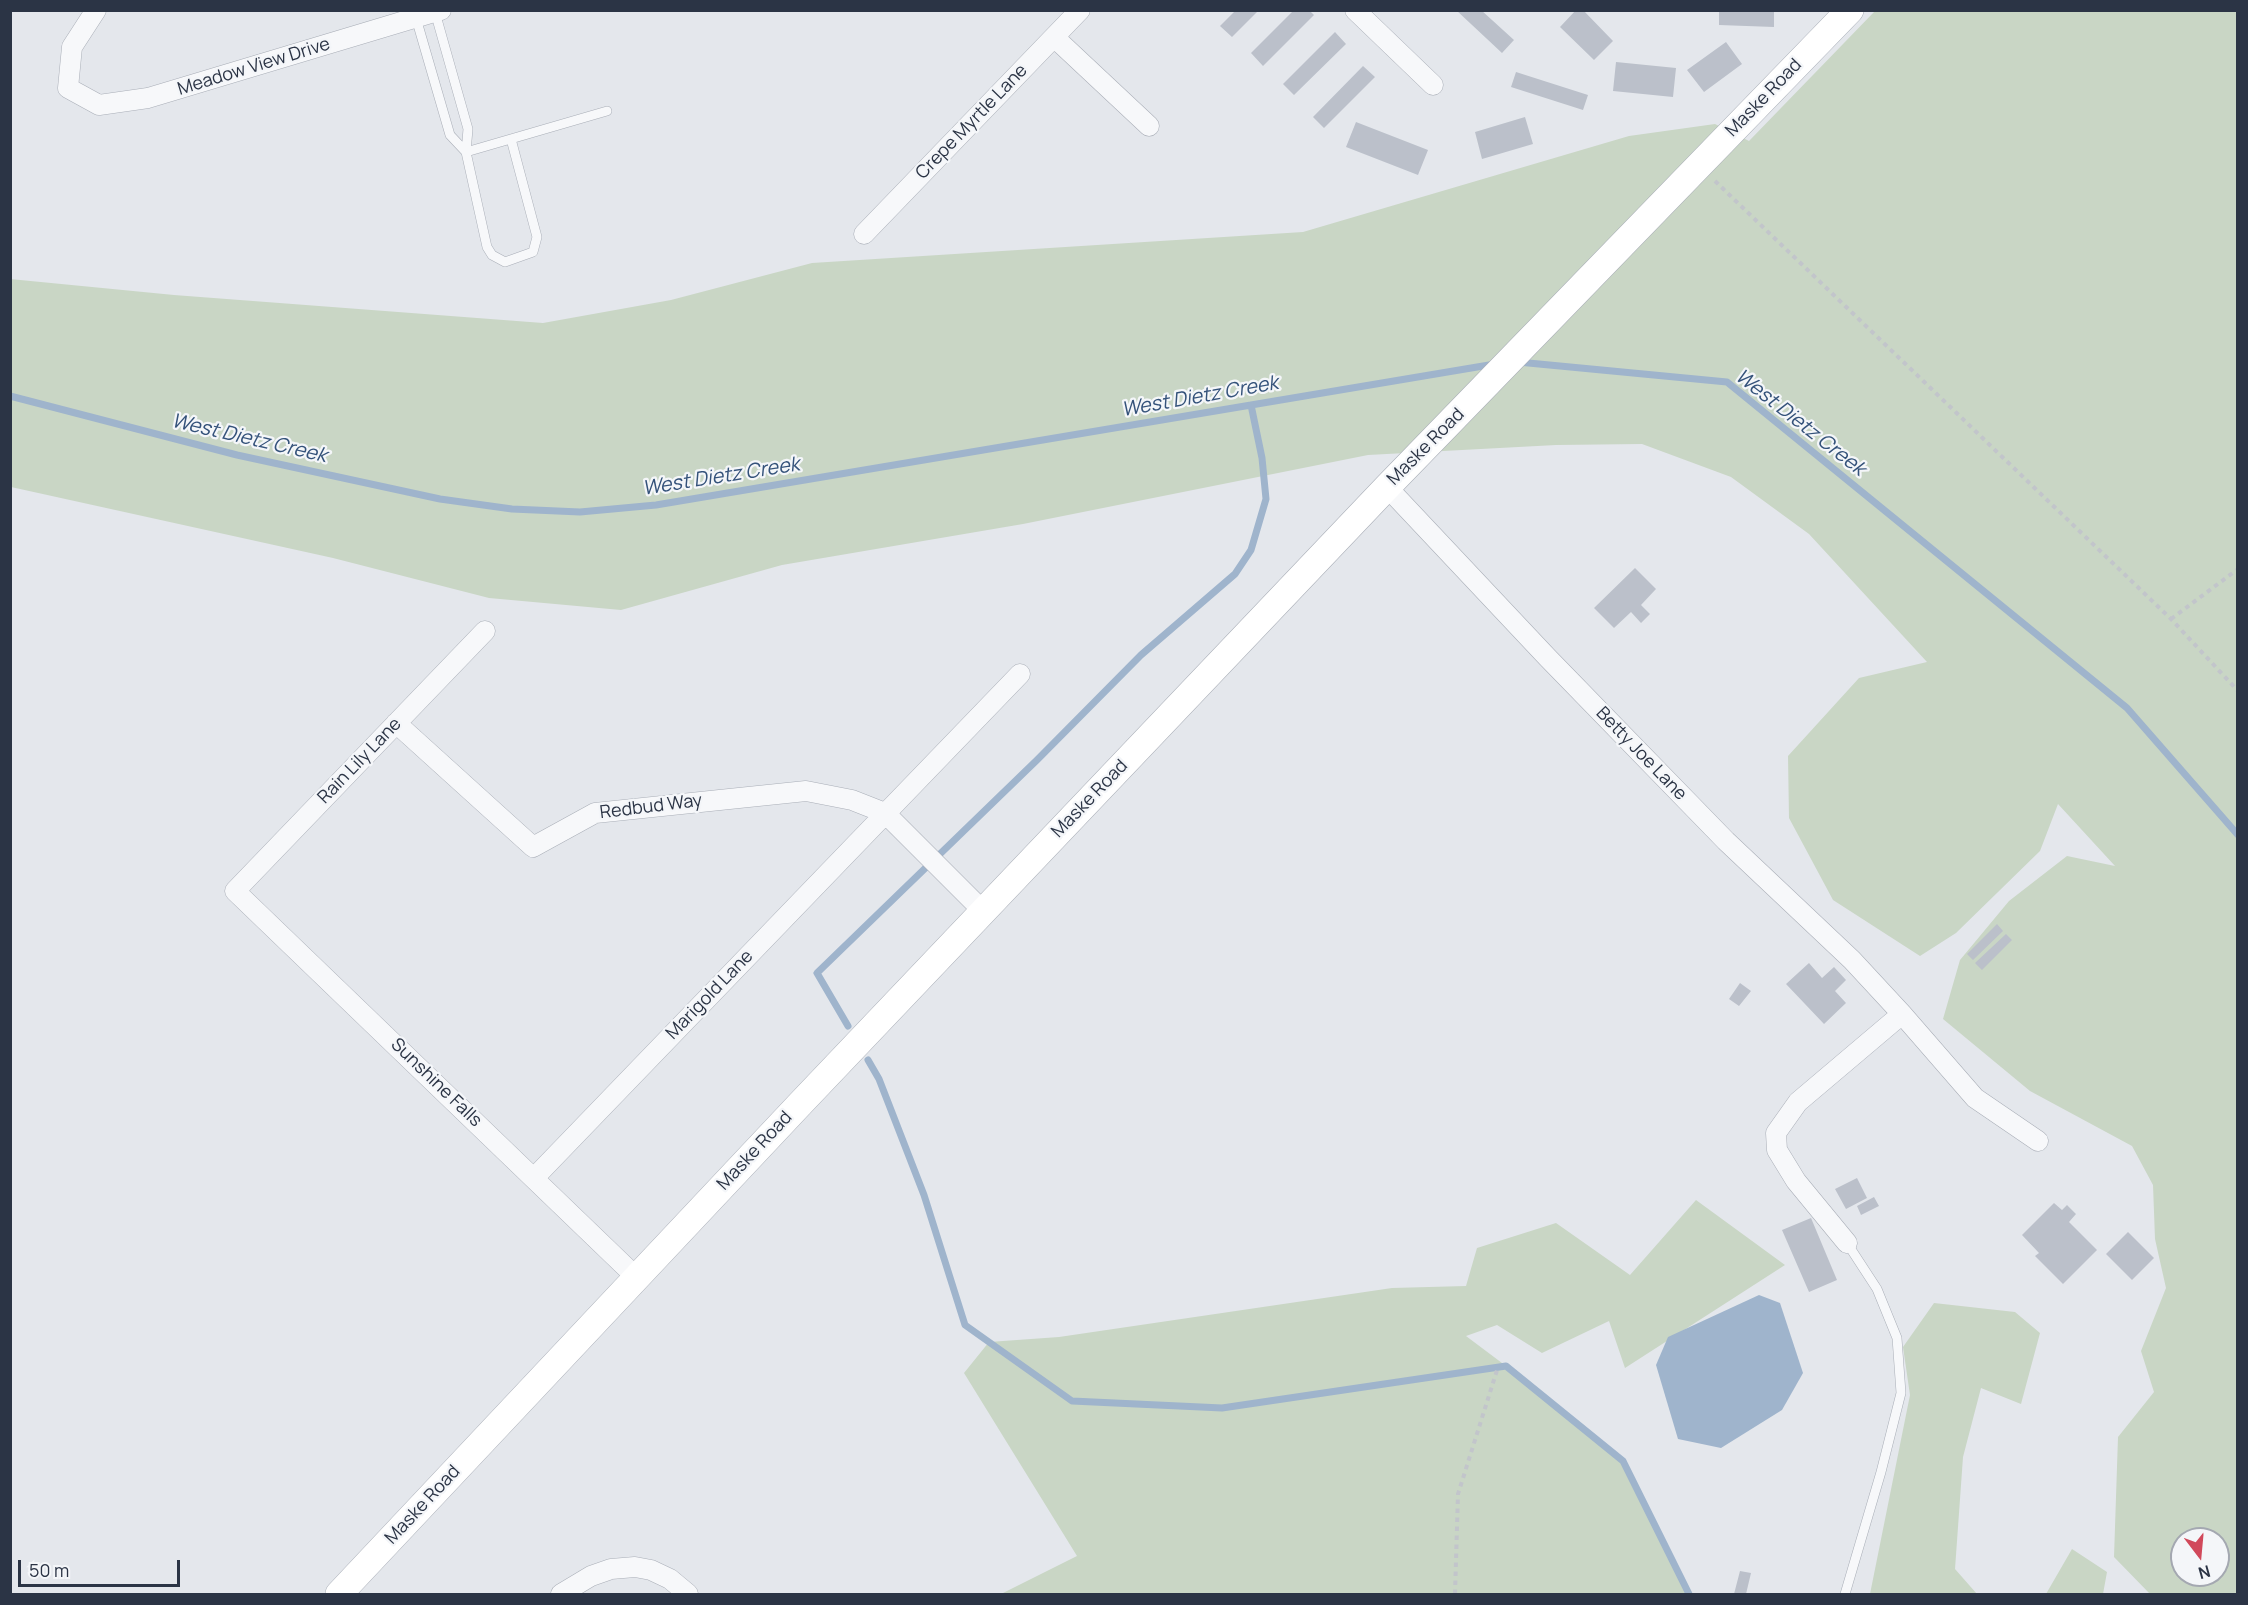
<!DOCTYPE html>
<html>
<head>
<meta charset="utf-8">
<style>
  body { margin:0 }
  #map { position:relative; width:2248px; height:1605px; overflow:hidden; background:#e4e7ec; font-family:Manrope,sans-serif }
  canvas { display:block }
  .frame { position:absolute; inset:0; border:12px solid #2b3445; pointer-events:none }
  .north { position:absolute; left:2170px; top:1527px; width:60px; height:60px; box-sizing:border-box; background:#f4f6f9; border:2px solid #a4a8b1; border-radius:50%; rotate:164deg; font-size:16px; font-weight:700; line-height:24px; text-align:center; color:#2b3445 }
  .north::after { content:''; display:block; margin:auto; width:21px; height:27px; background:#d1495b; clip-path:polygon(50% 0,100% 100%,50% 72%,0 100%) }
  .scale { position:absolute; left:18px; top:1560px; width:162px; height:27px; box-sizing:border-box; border:3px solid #2b3445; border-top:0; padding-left:8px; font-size:18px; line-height:21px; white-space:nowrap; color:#2b3445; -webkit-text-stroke:4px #f4f6f9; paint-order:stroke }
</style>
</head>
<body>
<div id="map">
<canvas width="2248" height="1605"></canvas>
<div class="frame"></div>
<div class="north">N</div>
<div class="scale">50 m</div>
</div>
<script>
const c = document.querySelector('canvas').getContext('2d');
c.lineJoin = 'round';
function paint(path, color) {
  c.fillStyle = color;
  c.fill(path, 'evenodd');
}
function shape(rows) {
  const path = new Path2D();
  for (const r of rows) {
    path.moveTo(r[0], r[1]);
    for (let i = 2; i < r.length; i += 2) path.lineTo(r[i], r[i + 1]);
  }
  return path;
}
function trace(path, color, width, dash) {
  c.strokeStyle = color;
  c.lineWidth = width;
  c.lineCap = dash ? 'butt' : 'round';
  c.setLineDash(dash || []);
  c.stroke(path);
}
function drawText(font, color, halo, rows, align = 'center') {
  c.font = font + ' Manrope,sans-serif';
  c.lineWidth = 4.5;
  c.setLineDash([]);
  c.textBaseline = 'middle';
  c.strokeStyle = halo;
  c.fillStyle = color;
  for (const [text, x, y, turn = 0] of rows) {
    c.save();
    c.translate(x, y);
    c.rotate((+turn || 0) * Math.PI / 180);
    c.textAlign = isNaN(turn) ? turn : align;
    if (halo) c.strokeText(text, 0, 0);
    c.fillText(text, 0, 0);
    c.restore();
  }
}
const green = shape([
  [1875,11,2237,11,2237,1594,2150,1594,2114,1557,2118,1437,2154,1392,2141,1351,2166,1288,2155,1239,2153,1185,2132,1146,2030,1091,1943,1019,1960,960,2009,901,2067,856,2115,866,2058,804,2040,851,1956,933,1920,956,1833,900,1789,818,1788,756,1859,678,1927,662,1809,534,1731,477,1642,444,1556,445,1368,455,1023,524,782,565,621,610,489,598,333,558,11,487,10,279,174,295,543,323,671,300,812,263,1303,232,1629,136,1715,124,1749,141],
  [2182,1539,2218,1539,2218,1575,2182,1575],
  [1696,1200,1785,1265,1625,1368,1609,1321,1542,1353,1497,1325,1466,1336,1506,1366,1623,1461,1689,1594,1001,1594,1077,1556,964,1373,989,1342,1059,1337,1392,1288,1466,1286,1477,1248,1556,1223,1630,1275],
  [1934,1303,2015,1312,2040,1333,2021,1404,1981,1388,1963,1457,1955,1569,1977,1594,1870,1594,1910,1395,1903,1347],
  [2072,1549,2107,1572,2103,1594,2046,1594]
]);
const water = shape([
  [1759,1295,1780,1303,1803,1373,1782,1410,1721,1448,1678,1439,1656,1365,1668,1337]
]);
const stream = shape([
  [1518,362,1727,382,2127,708,2238,835],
  [10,396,237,455,440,499,512,509,580,512,656,505,1495,364],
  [848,1026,817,973,1037,760,1141,655,1235,574,1251,550,1266,499,1262,458,1251,405],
  [868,1060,879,1079,924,1195,965,1325,1072,1401,1222,1408,1506,1366,1623,1461,1689,1594]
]);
const building = shape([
  [1236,10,1259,10,1232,37,1220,26],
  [1294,10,1309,10,1314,15,1263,66,1251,53],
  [1456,10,1481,10,1514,40,1502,53],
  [1576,10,1583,10,1613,41,1594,60,1560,27],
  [1719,10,1774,10,1774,27,1719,25],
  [1335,32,1346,44,1294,95,1283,84],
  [1726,42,1742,64,1704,92,1687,70],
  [1616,62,1676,68,1673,97,1613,91],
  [1363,66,1375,77,1324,128,1313,117],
  [1516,72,1588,95,1583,110,1511,87],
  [1525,117,1533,144,1482,159,1475,132],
  [1356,122,1428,150,1418,175,1346,147],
  [1635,568,1656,589,1641,605,1650,614,1641,623,1631,612,1614,628,1594,608],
  [1997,924,2003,931,1973,960,1967,954],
  [2006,934,2012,940,1982,970,1975,963],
  [1809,963,1822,978,1834,967,1846,980,1835,991,1846,1003,1824,1024,1786,984],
  [1740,983,1751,991,1739,1006,1729,999],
  [1857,1178,1867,1198,1846,1209,1835,1189],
  [1874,1197,1879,1206,1861,1215,1857,1206],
  [2054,1203,2062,1210,2067,1205,2076,1214,2069,1222,2097,1250,2063,1284,2035,1256,2039,1253,2022,1235],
  [1811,1218,1837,1280,1809,1292,1782,1230],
  [2128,1232,2154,1258,2132,1280,2106,1254],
  [1740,1571,1751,1573,1746,1594,1734,1594]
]);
const path = shape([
  [1715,181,2171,619,2238,691],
  [2171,619,2238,569],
  [1455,1594,1458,1494,1498,1367]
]);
const lane = shape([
  [435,12,468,129,466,152,487,247,492,255,505,262,533,252,537,237,511,139],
  [416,18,450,135,466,152],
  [466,152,607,111],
  [1845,1594,1881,1472,1901,1393,1897,1338,1877,1289,1847,1243]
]);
const street = shape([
  [96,10,72,47,68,88,99,105,148,98,441,10],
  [1355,10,1433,85],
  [1054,37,1149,126],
  [864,234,1080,10],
  [1387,487,1547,657,1726,841,1852,960,1902,1014,1975,1098,2038,1141],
  [485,631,235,891,636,1277],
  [396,723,533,847,595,813,806,791,852,800,885,813,983,911],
  [534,1178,1020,674],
  [1847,1243,1796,1181,1777,1150,1776,1133,1798,1102,1902,1014],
  [561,1594,591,1576,611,1569,635,1567,651,1570,670,1579,688,1594]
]);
const secondary = shape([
  [339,1594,799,1105,1387,487,1850,10]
]);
const streetNames = [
  ["Meadow View Drive",254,67,-17],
  ["Maske Road",1764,98,-46],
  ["Crepe Myrtle Lane",972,122,-46],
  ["Maske Road",1426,447,-45],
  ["Betty Joe Lane",1641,754,46],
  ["Rain Lily Lane",360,761,-46],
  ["Maske Road",1090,799,-46],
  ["Redbud Way",651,807,-7],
  ["Marigold Lane",710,995,-46],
  ["Sunshine Falls",436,1083,44],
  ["Maske Road",755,1151,-47],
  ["Maske Road",423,1505,-47]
];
const waterNames = [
  ["West Dietz Creek",1200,397,-10],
  ["West Dietz Creek",1800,423,38],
  ["West Dietz Creek",249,439,13],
  ["West Dietz Creek",721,477,-9]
];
paint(green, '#c9d6c5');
paint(water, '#9fb4cc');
trace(stream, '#9fb4cc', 7);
paint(building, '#bbc0ca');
trace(lane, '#a9aeb7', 10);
trace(street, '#a9aeb7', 21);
trace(secondary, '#a9aeb7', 28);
trace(path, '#c2c5cb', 4, [4.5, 4.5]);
trace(lane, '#f7f8fa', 9);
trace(street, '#f7f8fa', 20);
trace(secondary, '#fff', 27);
drawText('18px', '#2b3445', '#f4f6f9', streetNames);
drawText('italic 20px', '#34527a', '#f4f6f9', waterNames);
</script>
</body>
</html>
